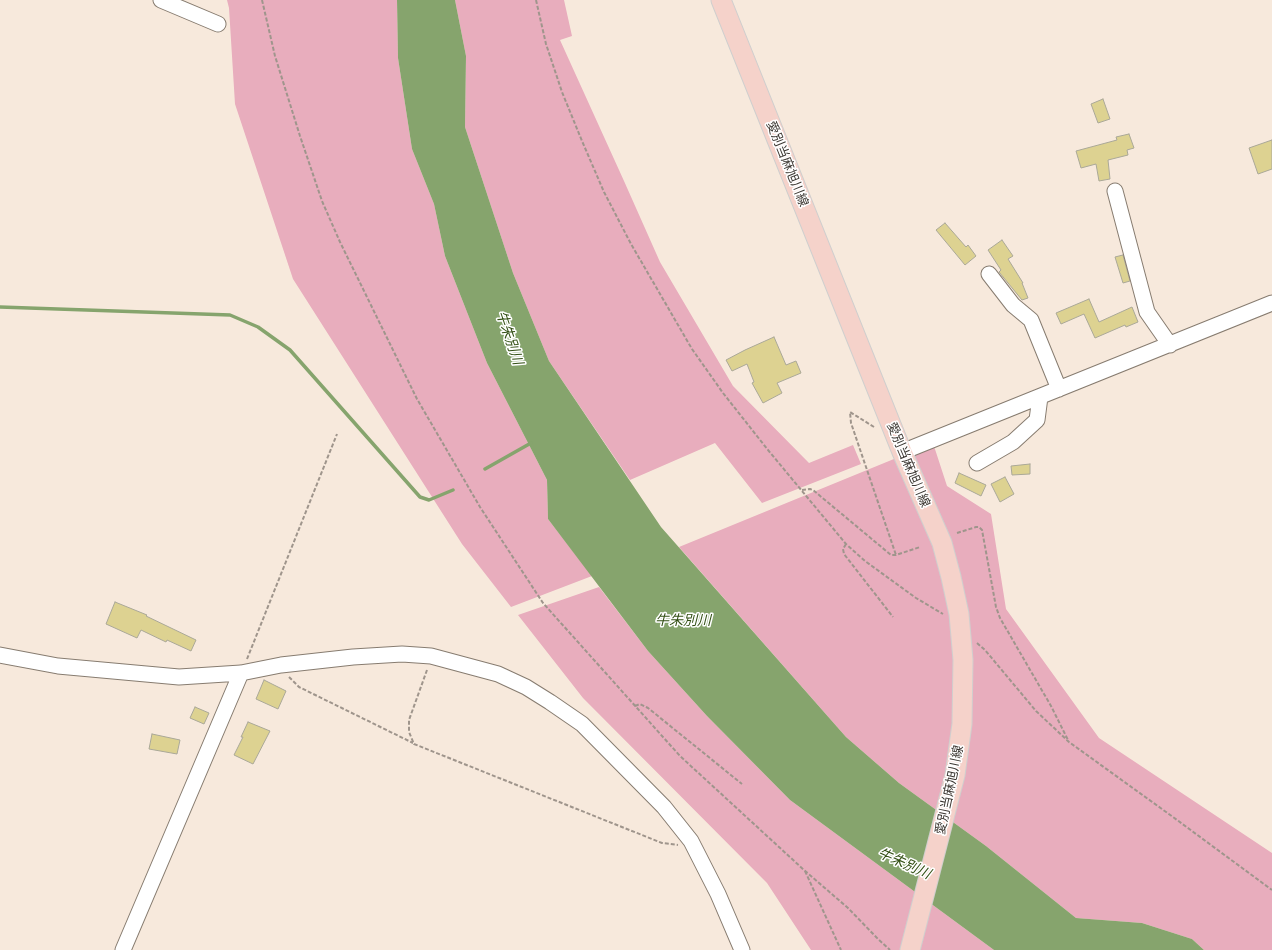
<!DOCTYPE html>
<html>
<head>
<meta charset="utf-8">
<style>
  body { margin:0 }
  canvas { display:block; background:#f7e9dc }
</style>
</head>
<body>
<canvas width="1272" height="950"></canvas>
<script>
const c = document.querySelector('canvas').getContext('2d');
c.lineJoin = 'round';
function paint(path, color) {
  c.fillStyle = color;
  c.fill(path, 'evenodd');
}
function shape(rows) {
  const path = new Path2D();
  for (const r of rows) {
    path.moveTo(r[0], r[1]);
    for (let i = 2; i < r.length; i += 2) path.lineTo(r[i], r[i + 1]);
  }
  return path;
}
function trace(path, color, width, dash) {
  c.strokeStyle = color;
  c.lineWidth = width;
  c.lineCap = dash ? 'butt' : 'round';
  c.setLineDash(dash || []);
  c.stroke(path);
}
function drawText(font, color, halo, rows, align = 'center') {
  c.font = font + ' Bitter,"Noto Sans JP",serif';
  c.lineWidth = 3;
  c.setLineDash([]);
  c.textBaseline = 'middle';
  c.strokeStyle = halo;
  c.fillStyle = color;
  for (const [text, x, y, turn = 0] of rows) {
    c.save();
    c.translate(x, y);
    c.rotate((+turn || 0) * Math.PI / 180);
    c.textAlign = isNaN(turn) ? turn : align;
    if (halo) c.strokeText(text, 0, 0);
    c.fillText(text, 0, 0);
    c.restore();
  }
}
const green = shape([
  [227,0,397,0,398,58,412,149,434,204,445,256,487,363,547,480,548,519,592,576,511,607,462,544,293,279,235,104,229,8],
  [455,0,564,0,572,36,560,40,624,181,660,262,733,386,809,463,853,445,861,464,762,503,715,443,630,480,549,361,513,273,465,127,466,56],
  [933,443,947,486,991,514,1006,609,1099,738,1272,853,1272,950,1204,950,1192,939,1142,923,1076,918,986,846,899,783,846,737,679,547],
  [599,587,648,651,707,716,790,800,994,950,811,950,767,883,583,698,518,615]
]);
const water = shape([
  [397,0,455,0,466,56,465,127,513,273,549,361,661,527,846,737,899,783,986,846,1076,918,1142,923,1192,939,1204,950,994,950,790,800,707,716,648,651,548,519,547,480,487,363,445,256,434,204,412,149,398,58]
]);
const stream = shape([
  [0,307,230,315,258,327,290,350,420,497,429,500,453,490],
  [485,469,531,443]
]);
const building = shape([
  [1103,99,1110,119,1098,123,1091,104,1103,99],
  [1129,134,1134,148,1127,150,1128,155,1108,160,1110,179,1099,181,1096,164,1081,168,1076,151,1117,140,1116,137,1129,134],
  [1272,140,1272,169,1258,174,1249,148,1272,140],
  [945,223,966,247,968,245,976,256,965,265,936,230,945,223],
  [1002,240,1013,256,1008,259,1023,283,1022,283,1028,298,1022,300,999,272,1001,270,988,250,1002,240],
  [1123,255,1130,281,1123,283,1115,257,1123,255],
  [1089,299,1099,322,1132,307,1138,322,1126,327,1125,325,1095,338,1084,314,1061,324,1056,313,1089,299],
  [774,337,786,365,796,361,801,373,777,383,782,393,763,403,752,383,754,382,747,364,732,371,726,360,745,350,774,337],
  [1030,464,1030,474,1012,475,1011,466,1030,464],
  [959,473,986,485,981,496,955,483,959,473],
  [1005,477,1014,494,1000,502,991,484,1005,477],
  [115,602,147,615,146,616,196,640,191,651,167,640,166,642,141,630,137,638,106,624,115,602],
  [264,680,286,691,278,709,256,699,264,680],
  [195,707,209,713,204,724,190,718,195,707],
  [248,722,270,731,253,764,234,755,243,737,241,737,248,722],
  [152,734,180,740,177,754,149,749,152,734]
]);
const path = shape([
  [262,0,275,56,300,136,322,201,340,242,417,399,480,507,543,603,680,756,804,870,848,908,878,939,890,950],
  [536,0,546,44,562,92,582,141,604,192,631,244,692,349,723,393,768,450,846,544,865,561,916,598,943,614],
  [874,427,850,412,851,423,896,555],
  [802,490,810,489,813,490,891,555,896,555,920,547],
  [957,533,976,527,979,527,982,530,996,607,1000,618,1051,706,1068,740],
  [846,544,843,549,844,554,893,617],
  [977,643,985,650,1036,711,1069,742,1173,817,1272,890],
  [247,659,337,434],
  [427,670,409,720,409,732,414,744,662,843,678,845],
  [289,677,299,687,413,743],
  [635,706,640,704,648,708,742,784],
  [805,871,841,950]
]);
const minor = shape([
  [161,0,218,24],
  [1115,191,1147,312,1170,345],
  [989,274,1013,305,1031,320,1059,389],
  [902,452,1272,303],
  [977,463,1013,442,1037,420,1040,397],
  [0,655,58,666,179,677,241,673,281,665,353,657,402,654,431,656,498,674,526,687,550,702,582,724,664,807,691,841,718,894,742,950],
  [123,950,241,673]
]);
const major = shape([
  [721,0,902,452,942,543,951,577,959,614,963,660,962,724,955,775,910,950]
]);
const streetNames = [
  ["愛別当麻旭川線",787,164,68],
  ["愛別当麻旭川線",908,465,67],
  ["愛別当麻旭川線",950,790,-78]
];
const waterNames = [
  ["牛朱別川",509,338,71],
  ["牛朱別川",683,621],
  ["牛朱別川",904,864,24]
];
paint(green, '#e8adbd');
paint(water, '#86a46d');
trace(stream, '#86a46d', 3.5);
paint(building, '#ddd291');
trace(building, '#aaa898', 1);
trace(minor, '#877c70', 17);
trace(major, '#d0cfce', 21);
trace(path, '#9f958c', 2, [4, 2]);
trace(minor, '#fff', 15);
trace(major, '#f5d2ca', 19);
drawText('13px', '#3c3732', '#fff', streetNames);
drawText('italic 14px', '#335015', '#fff', waterNames);
</script>
</body>
</html>
